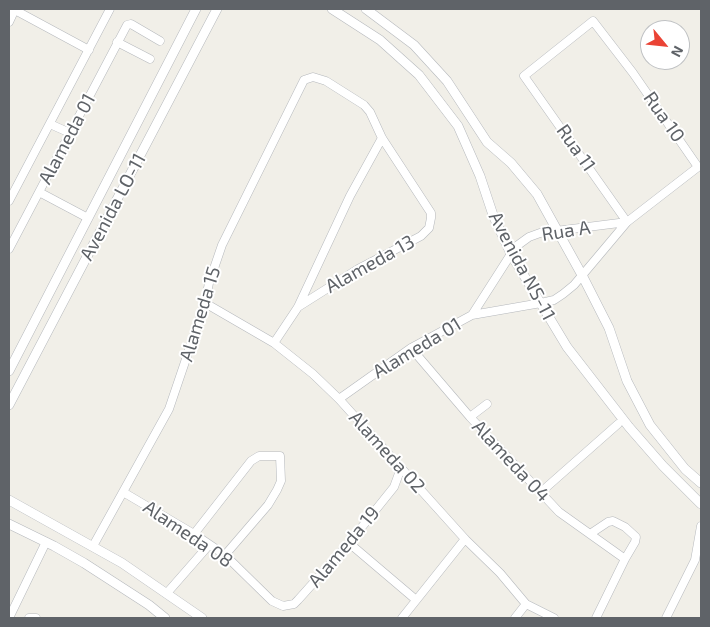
<!DOCTYPE html>
<html>
<head>
<meta charset="utf-8">
<style>
  body { margin:0 }
  #map { position:relative; width:710px; height:627px; overflow:hidden; background:#f1efe8; font-family:"Exo 2",sans-serif }
  canvas { display:block }
  .frame { position:absolute; inset:0; border:10px solid #5f6368; pointer-events:none }
  .north { position:absolute; left:640px; top:20px; width:50px; height:50px; box-sizing:border-box; background:#fff; border:1px solid #bfc1c3; border-radius:50%; rotate:118deg; font-size:14px; font-weight:700; line-height:20px; text-align:center; color:#5f6368 }
  .north::after { content:''; display:block; margin:auto; width:18px; height:22px; background:#ea4335; clip-path:polygon(50% 0,100% 100%,50% 72%,0 100%) }
</style>
</head>
<body>
<div id="map">
<canvas width="710" height="627"></canvas>
<div class="frame"></div>
<div class="north">N</div>
</div>
<script>
const c = document.querySelector('canvas').getContext('2d');
c.lineJoin = 'round';
function shape(rows) {
  const path = new Path2D();
  for (const r of rows) {
    path.moveTo(r[0], r[1]);
    for (let i = 2; i < r.length; i += 2) path.lineTo(r[i], r[i + 1]);
  }
  return path;
}
function trace(path, color, width, dash) {
  c.strokeStyle = color;
  c.lineWidth = width;
  c.lineCap = dash ? 'butt' : 'round';
  c.setLineDash(dash || []);
  c.stroke(path);
}
function drawText(font, color, halo, rows, align = 'center') {
  c.font = font + ' "Exo 2",sans-serif';
  c.lineWidth = 4;
  c.setLineDash([]);
  c.textBaseline = 'middle';
  c.strokeStyle = halo;
  c.fillStyle = color;
  for (const [text, x, y, turn = 0] of rows) {
    c.save();
    c.translate(x, y);
    c.rotate((+turn || 0) * Math.PI / 180);
    c.textAlign = isNaN(turn) ? turn : align;
    if (halo) c.strokeText(text, 0, 0);
    c.fillText(text, 0, 0);
    c.restore();
  }
}
const minor = shape([
  [13,9,89,50],
  [9,22,15,9],
  [117,42,150,59],
  [50,124,70,133],
  [39,192,88,218],
  [9,201,110,9],
  [627,222,540,233,529,237,518,245,511,254,472,315,541,303,554,300,563,294,574,285,627,222,698,167,633,73,593,21,524,76,627,222],
  [9,249,127,25,131,24,160,41],
  [205,303,274,343,313,374,339,399,465,539,500,573,526,604,554,618],
  [274,343,298,307,350,196,382,138],
  [411,348,470,417,559,512,625,559],
  [339,399,411,348,472,315],
  [470,417,487,404],
  [123,492,194,534,225,555,272,601,283,606,294,604,298,600,349,543,394,487,401,468],
  [541,492,618,424],
  [194,534,251,461,259,456,280,456,281,481,277,490,268,505,225,555],
  [590,534,608,522,613,521,625,527,636,537,635,542,625,559,596,618],
  [349,543,415,599],
  [93,546,169,409,205,303,209,283,222,245,304,80,313,77,326,81,364,105,370,112,382,138,431,213,431,218,429,228,421,236,358,269,298,307],
  [167,593,209,545],
  [9,618,46,542],
  [29,618,36,618],
  [402,618,465,539],
  [515,618,526,604],
  [666,618,695,560,701,526]
]);
const tertiary = shape([
  [332,9,380,40,419,75,458,126,480,176,493,215,511,254,567,347,629,427,663,466,701,504],
  [366,9,414,45,447,81,487,142,511,163,537,194,582,275,609,328,627,381,650,425,685,469,701,483],
  [9,371,196,9],
  [9,405,217,9],
  [9,500,122,563,202,618],
  [9,524,54,546,84,563,149,605,165,618]
]);
const streetNames = [
  ["Rua 10",664,117,55],
  ["Alameda 01",67,139,-62],
  ["Rua 11",576,148,55],
  ["Avenida LO-11",113,207,-62],
  ["Rua A",566,231,-9],
  ["Alameda 13",370,264,-29],
  ["Avenida NS-11",522,266,62],
  ["Alameda 15",200,314,-73],
  ["Alameda 01",417,348,-31],
  ["Alameda 02",387,452,48],
  ["Alameda 04",511,461,47],
  ["Alameda 08",188,534,34],
  ["Alameda 19",344,547,-50]
];
trace(minor, '#b5b8bc', 9);
trace(tertiary, '#b5b8bc', 10);
trace(minor, '#fff', 8);
trace(tertiary, '#fff', 9);
drawText('19px', '#5f6368', '#fff', streetNames);
</script>
</body>
</html>
